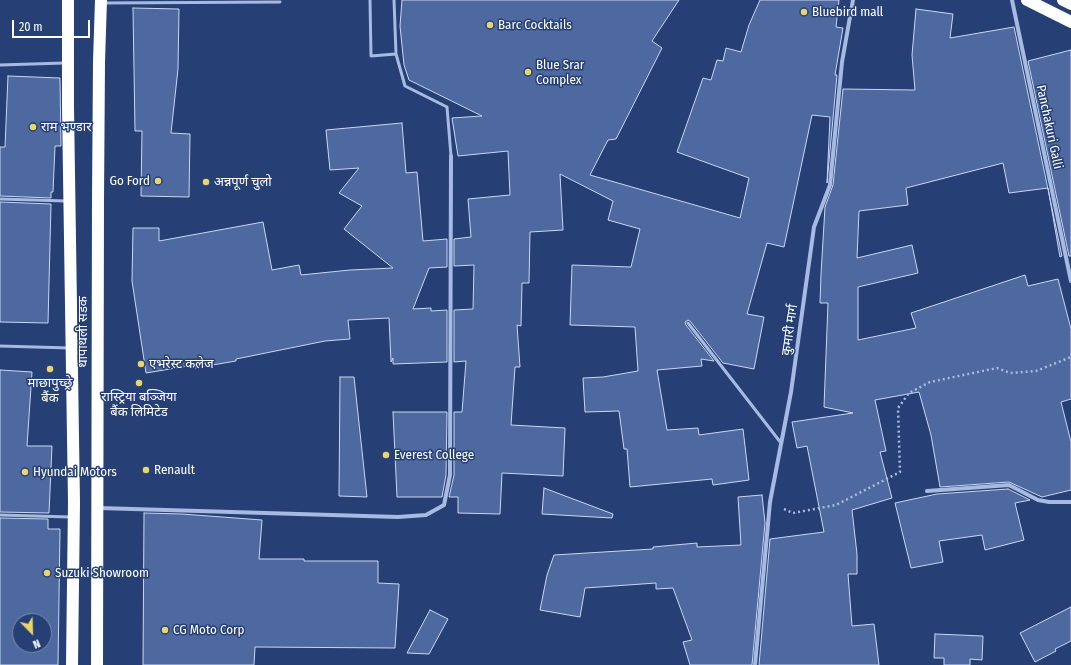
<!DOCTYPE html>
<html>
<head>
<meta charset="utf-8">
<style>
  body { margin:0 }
  #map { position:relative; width:1071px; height:665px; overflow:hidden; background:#264076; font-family:"Fira Sans Condensed",sans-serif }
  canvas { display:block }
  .north { position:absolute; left:12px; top:613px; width:40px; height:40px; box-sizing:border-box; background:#264076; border:1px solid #7d8cad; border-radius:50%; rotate:157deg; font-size:11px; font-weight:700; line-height:16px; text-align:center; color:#fff }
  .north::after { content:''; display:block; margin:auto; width:14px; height:18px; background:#ead46c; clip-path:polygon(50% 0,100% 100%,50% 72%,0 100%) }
  .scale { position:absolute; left:12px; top:20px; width:78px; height:18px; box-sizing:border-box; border:2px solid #fff; border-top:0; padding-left:5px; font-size:12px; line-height:14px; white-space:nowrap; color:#fff; -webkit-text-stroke:3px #264076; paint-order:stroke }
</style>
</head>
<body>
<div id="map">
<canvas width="1071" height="665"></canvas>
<div class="north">N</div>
<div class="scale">20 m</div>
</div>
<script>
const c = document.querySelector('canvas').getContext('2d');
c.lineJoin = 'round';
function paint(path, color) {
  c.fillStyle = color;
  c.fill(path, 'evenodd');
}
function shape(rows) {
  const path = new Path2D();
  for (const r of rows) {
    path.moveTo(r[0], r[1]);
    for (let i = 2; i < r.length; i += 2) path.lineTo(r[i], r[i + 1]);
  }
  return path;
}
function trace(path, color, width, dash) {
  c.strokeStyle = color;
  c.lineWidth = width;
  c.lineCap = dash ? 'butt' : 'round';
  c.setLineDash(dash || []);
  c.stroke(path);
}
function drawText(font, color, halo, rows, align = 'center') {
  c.font = font + ' "Fira Sans Condensed","Noto Sans Devanagari",sans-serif';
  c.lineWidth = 3;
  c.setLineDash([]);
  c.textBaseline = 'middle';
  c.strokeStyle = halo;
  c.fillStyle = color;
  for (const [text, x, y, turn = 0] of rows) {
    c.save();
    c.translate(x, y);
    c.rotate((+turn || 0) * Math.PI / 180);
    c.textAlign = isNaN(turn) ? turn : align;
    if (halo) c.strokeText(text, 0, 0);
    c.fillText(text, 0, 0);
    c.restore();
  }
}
const building = shape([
  [402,0,679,0,652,41,662,48,616,139,608,140,590,175,740,218,749,178,677,152,703,78,711,80,717,60,723,61,726,48,741,52,749,25,760,0,839,0,836,27,843,28,835,75,837,75,827,183,830,117,812,115,784,247,767,243,747,314,764,317,754,369,723,363,690,321,688,320,685,322,686,325,714,361,701,359,702,366,657,370,667,430,698,428,699,435,743,429,749,480,713,485,712,479,630,487,627,449,624,449,619,411,585,412,583,378,603,377,638,371,635,327,570,325,572,265,631,267,640,229,608,220,613,201,560,174,563,230,530,232,529,283,522,283,521,326,517,325,520,367,515,367,511,425,565,428,563,476,502,473,500,514,458,513,458,497,449,497,454,475,454,412,462,412,466,361,454,362,454,310,473,309,474,265,454,266,454,239,471,237,468,199,510,195,508,151,458,156,452,118,482,116,409,80,404,65,400,26,402,0],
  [133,8,179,9,178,69,171,133,190,134,189,197,141,196,142,131,135,131,133,8],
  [916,9,953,14,950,38,1014,27,1062,256,1060,257,1048,188,1009,193,1003,163,906,188,908,205,859,211,857,258,912,245,918,273,858,287,858,340,916,328,911,313,1025,275,1028,286,1058,279,1071,329,1071,399,1061,402,1071,442,1071,490,1042,497,1009,482,940,487,931,435,919,392,875,400,886,451,880,452,892,498,852,510,857,554,857,574,848,574,852,626,874,624,879,665,759,665,770,539,824,532,807,446,797,448,792,422,853,413,824,407,828,303,820,303,821,274,825,207,833,185,843,89,915,90,912,55,916,9],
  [1071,50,1071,256,1069,256,1028,61,1071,50],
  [8,76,60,78,61,146,55,146,53,192,51,192,51,198,0,196,0,147,5,147,8,76],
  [402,123,406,173,417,172,423,241,447,239,447,267,429,268,413,309,431,308,431,311,447,310,447,362,393,364,393,358,391,362,389,318,348,320,350,339,325,341,236,359,236,361,195,368,194,365,146,373,132,281,133,228,159,228,159,241,263,222,272,270,299,265,301,275,350,270,393,268,344,229,362,206,339,193,359,168,330,170,326,130,402,123],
  [0,202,51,204,48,323,0,322,0,202],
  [0,370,32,372,27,446,52,446,49,513,0,512,0,370],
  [340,377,354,377,367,497,339,496,340,377],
  [393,412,447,412,446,475,442,497,397,497,393,412],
  [544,488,613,514,612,518,542,514,544,488],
  [1008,489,1030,500,1015,503,1024,540,985,550,982,535,939,541,943,562,911,568,895,503,937,494,1008,489],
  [762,495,765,523,752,665,690,665,683,642,692,640,673,588,656,589,656,583,585,588,580,617,540,610,547,575,554,555,653,549,653,547,697,543,697,547,741,545,738,497,762,495],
  [144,513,182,514,262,520,259,559,304,559,304,561,378,561,378,583,399,584,395,648,255,647,254,665,143,665,144,513],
  [0,518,48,519,48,529,60,529,58,665,0,665,0,518],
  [20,621,44,621,44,645,20,645,20,621],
  [1071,607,1071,641,1055,649,1056,651,1035,662,1020,633,1071,607],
  [430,610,448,619,429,654,407,653,430,610],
  [935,634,983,636,982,660,970,659,970,665,944,665,944,658,934,658,935,634]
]);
const path = shape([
  [784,509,793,513,836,505,900,472,898,408,909,393,930,382,997,368,1010,373,1036,371,1071,357]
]);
const lane = shape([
  [370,0,371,56,396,54],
  [394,0,396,54,405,86,447,107,451,156],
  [104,3,280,2],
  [0,65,64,63],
  [0,199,66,201],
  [688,323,781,443],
  [0,346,70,348],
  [0,515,70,517]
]);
const street = shape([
  [1012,0,1071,281],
  [927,491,1009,485,1038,500,1049,502,1071,502],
  [99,508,398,517,426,515,444,505,450,475,451,156],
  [755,665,770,502,791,392,814,227,830,185,842,62,853,0]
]);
const highway = shape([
  [68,0,68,108,74,502,72,665],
  [1027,0,1071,22],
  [1063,0,1071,4],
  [97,665,98,199,99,62,101,0]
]);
const markers = [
  [804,12,4,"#ead46c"],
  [490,25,4,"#ead46c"],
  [528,72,4,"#ead46c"],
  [33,127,4,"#ead46c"],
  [158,181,4,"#ead46c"],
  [206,182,4,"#ead46c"],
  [141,364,4,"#ead46c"],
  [50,369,4,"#ead46c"],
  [139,383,4,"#ead46c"],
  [386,455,4,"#ead46c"],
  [146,470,4,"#ead46c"],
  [25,472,4,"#ead46c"],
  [47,573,4,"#ead46c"],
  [165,630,4,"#ead46c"]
];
const poiNames = [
  ["Bluebird mall",812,12],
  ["Barc Cocktails",498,25],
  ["Blue Srar",536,65],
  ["Complex",536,80],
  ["राम भण्डार",41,127],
  ["Go Ford",150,181,"right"],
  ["अन्नपूर्ण चुलो",214,182],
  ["एभरेस्ट कलेज",149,364],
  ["माछापुच्छ्रे",50,383,"center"],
  ["बैंक",50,398,"center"],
  ["रास्ट्रिया बञ्जिया",139,397,"center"],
  ["बैंक लिमिटेड",139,412,"center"],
  ["Everest College",394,455],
  ["Renault",154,470],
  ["Hyundai Motors",33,472],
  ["Suzuki Showroom",55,573],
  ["CG Moto Corp",173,630]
];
const streetNames = [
  ["Panchakuri Galli",1049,127,78],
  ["कुमारी मार्ग",790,330,-82],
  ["थापाथली सडक",83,332,-90]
];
paint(building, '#4e699f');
trace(building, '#c9d7f2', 1);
trace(path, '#a7bbe2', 2.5, [2, 3]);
trace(lane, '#a7bbe2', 3);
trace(street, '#a7bbe2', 4);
trace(highway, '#fff', 12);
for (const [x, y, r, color] of markers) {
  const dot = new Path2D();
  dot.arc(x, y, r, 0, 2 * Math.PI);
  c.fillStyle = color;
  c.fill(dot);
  trace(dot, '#264076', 1.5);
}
drawText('13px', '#fff', '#264076', poiNames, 'left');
drawText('13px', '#fff', '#264076', streetNames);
</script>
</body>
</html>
